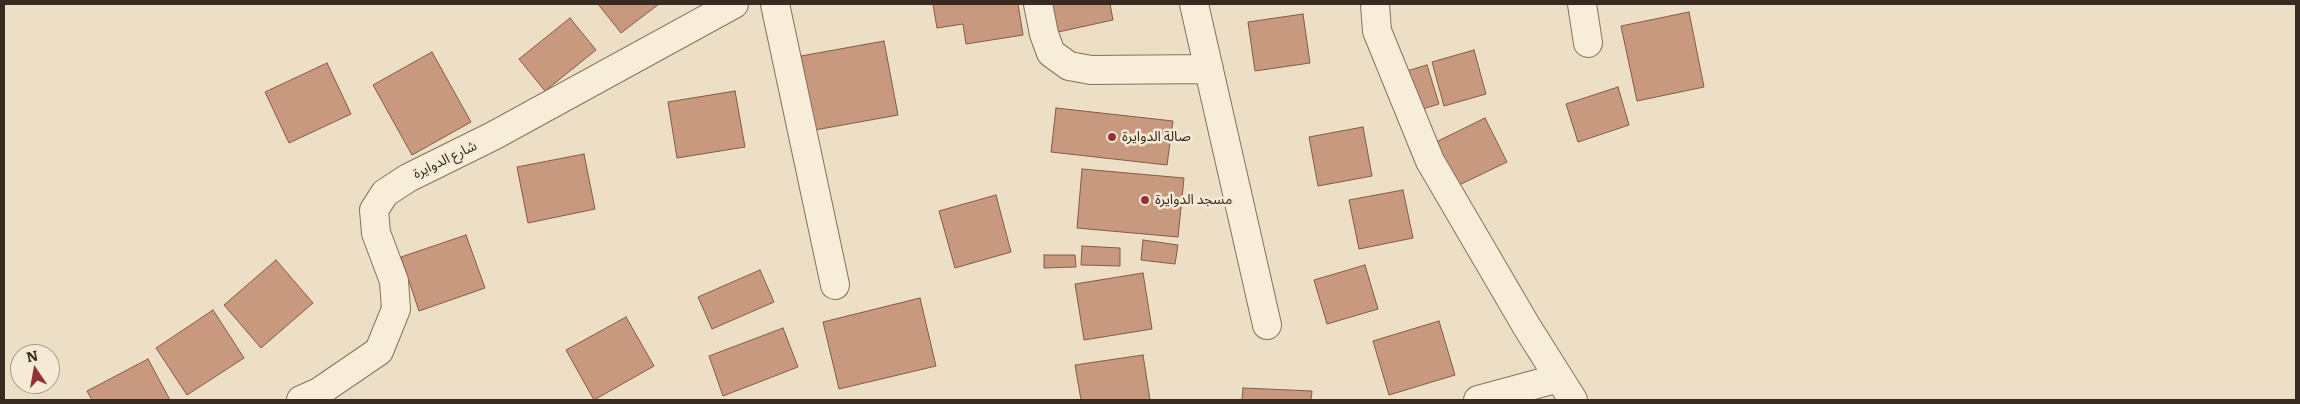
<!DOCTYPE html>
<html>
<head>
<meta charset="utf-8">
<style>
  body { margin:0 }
  #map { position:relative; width:2300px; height:404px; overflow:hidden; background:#ecdfc6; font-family:Literata,serif }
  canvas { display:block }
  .frame { position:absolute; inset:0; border:5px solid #382a20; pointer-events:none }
  .north { position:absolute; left:10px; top:344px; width:50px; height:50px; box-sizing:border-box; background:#f4ead5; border:1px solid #a99d8d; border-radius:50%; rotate:348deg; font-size:14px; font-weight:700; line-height:20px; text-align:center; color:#382a20 }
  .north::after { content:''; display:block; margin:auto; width:18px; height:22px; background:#933035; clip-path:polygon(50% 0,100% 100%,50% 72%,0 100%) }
</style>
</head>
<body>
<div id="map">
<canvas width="2300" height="404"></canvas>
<div class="frame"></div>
<div class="north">N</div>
</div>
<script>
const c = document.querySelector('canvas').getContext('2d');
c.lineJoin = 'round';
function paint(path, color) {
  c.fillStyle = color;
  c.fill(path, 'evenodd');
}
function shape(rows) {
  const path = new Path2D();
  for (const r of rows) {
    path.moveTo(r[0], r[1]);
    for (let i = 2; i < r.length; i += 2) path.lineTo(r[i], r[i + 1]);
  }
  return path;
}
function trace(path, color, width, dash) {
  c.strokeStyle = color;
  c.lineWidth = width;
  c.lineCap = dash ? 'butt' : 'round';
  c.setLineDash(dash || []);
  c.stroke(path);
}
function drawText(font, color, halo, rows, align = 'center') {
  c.font = font + ' Literata,"Noto Sans Arabic",serif';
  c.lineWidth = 5;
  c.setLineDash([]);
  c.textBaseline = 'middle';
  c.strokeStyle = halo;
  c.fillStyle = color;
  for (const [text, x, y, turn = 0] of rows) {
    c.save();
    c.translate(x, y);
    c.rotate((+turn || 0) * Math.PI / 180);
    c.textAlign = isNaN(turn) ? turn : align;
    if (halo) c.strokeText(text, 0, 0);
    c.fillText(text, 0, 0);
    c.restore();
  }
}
const building = shape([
  [598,4,659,4,621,33,598,4],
  [933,4,1018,4,1023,35,966,44,963,24,937,28,933,4],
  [1052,4,1110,4,1113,20,1058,32,1052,4],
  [1689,12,1704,87,1637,101,1621,26,1689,12],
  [1303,14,1310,63,1255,71,1248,22,1303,14],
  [570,18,596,50,545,91,519,59,570,18],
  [884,41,898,115,815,130,801,56,884,41],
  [1474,50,1486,94,1444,106,1432,62,1474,50],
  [432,52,471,122,412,155,373,85,432,52],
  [327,63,351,114,289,143,265,92,327,63],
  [1427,65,1439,104,1413,112,1400,73,1427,65],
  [1618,87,1629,125,1578,142,1566,104,1618,87],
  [735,91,745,147,677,158,668,102,735,91],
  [1056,108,1173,121,1167,165,1051,152,1056,108],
  [1485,118,1507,162,1455,187,1434,143,1485,118],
  [1363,127,1372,176,1318,186,1309,137,1363,127],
  [584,154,595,209,528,223,517,167,584,154],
  [1082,169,1184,178,1178,237,1077,228,1082,169],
  [1403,190,1413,238,1359,249,1349,200,1403,190],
  [996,195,1011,252,955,268,939,211,996,195],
  [466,235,485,288,419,311,401,257,466,235],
  [1143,240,1178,245,1175,264,1141,260,1143,240],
  [1082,246,1120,248,1120,266,1081,265,1082,246],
  [1044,255,1075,255,1076,267,1044,268,1044,255],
  [276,260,313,303,261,348,224,305,276,260],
  [1365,265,1378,309,1327,324,1314,280,1365,265],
  [760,270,774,302,712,329,698,297,760,270],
  [1143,273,1152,329,1084,340,1075,284,1143,273],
  [920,298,936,366,839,389,823,322,920,298],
  [213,310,244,358,187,395,156,348,213,310],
  [626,317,654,366,594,400,566,350,626,317],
  [1439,321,1455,375,1389,395,1373,341,1439,321],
  [783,328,798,367,723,396,709,356,783,328],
  [1143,355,1150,400,1081,400,1075,365,1143,355],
  [148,359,170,400,92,400,87,391,148,359],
  [1243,388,1312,391,1311,400,1242,400,1243,388]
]);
const street = shape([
  [775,4,835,285],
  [1038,4,1044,34,1051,53,1069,66,1091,70,1209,69],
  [1194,4,1267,325],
  [1375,4,1377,31,1430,161,1527,327,1573,400],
  [1582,4,1588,43],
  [301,400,319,392,379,351,396,309,394,281,376,233,374,210,385,193,408,178,493,136,734,4],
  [1478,400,1559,378]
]);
const markers = [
  [1112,137,5,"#933035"],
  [1145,200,5,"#933035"]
];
const poiNames = [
  ["صالة الدوايرة",1122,137],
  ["مسجد الدوايرة",1155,200]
];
const streetNames = [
  ["شارع الدوايرة",445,160,-26]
];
paint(building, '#c8997e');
trace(building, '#855a44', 1);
trace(street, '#87715d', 30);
trace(street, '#f7edd9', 28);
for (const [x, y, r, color] of markers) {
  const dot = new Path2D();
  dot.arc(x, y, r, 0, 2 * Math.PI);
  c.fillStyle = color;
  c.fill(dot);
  trace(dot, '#f4ead5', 2);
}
drawText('14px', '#382a20', '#f4ead5', poiNames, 'left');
drawText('14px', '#382a20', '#f4ead5', streetNames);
</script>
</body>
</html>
